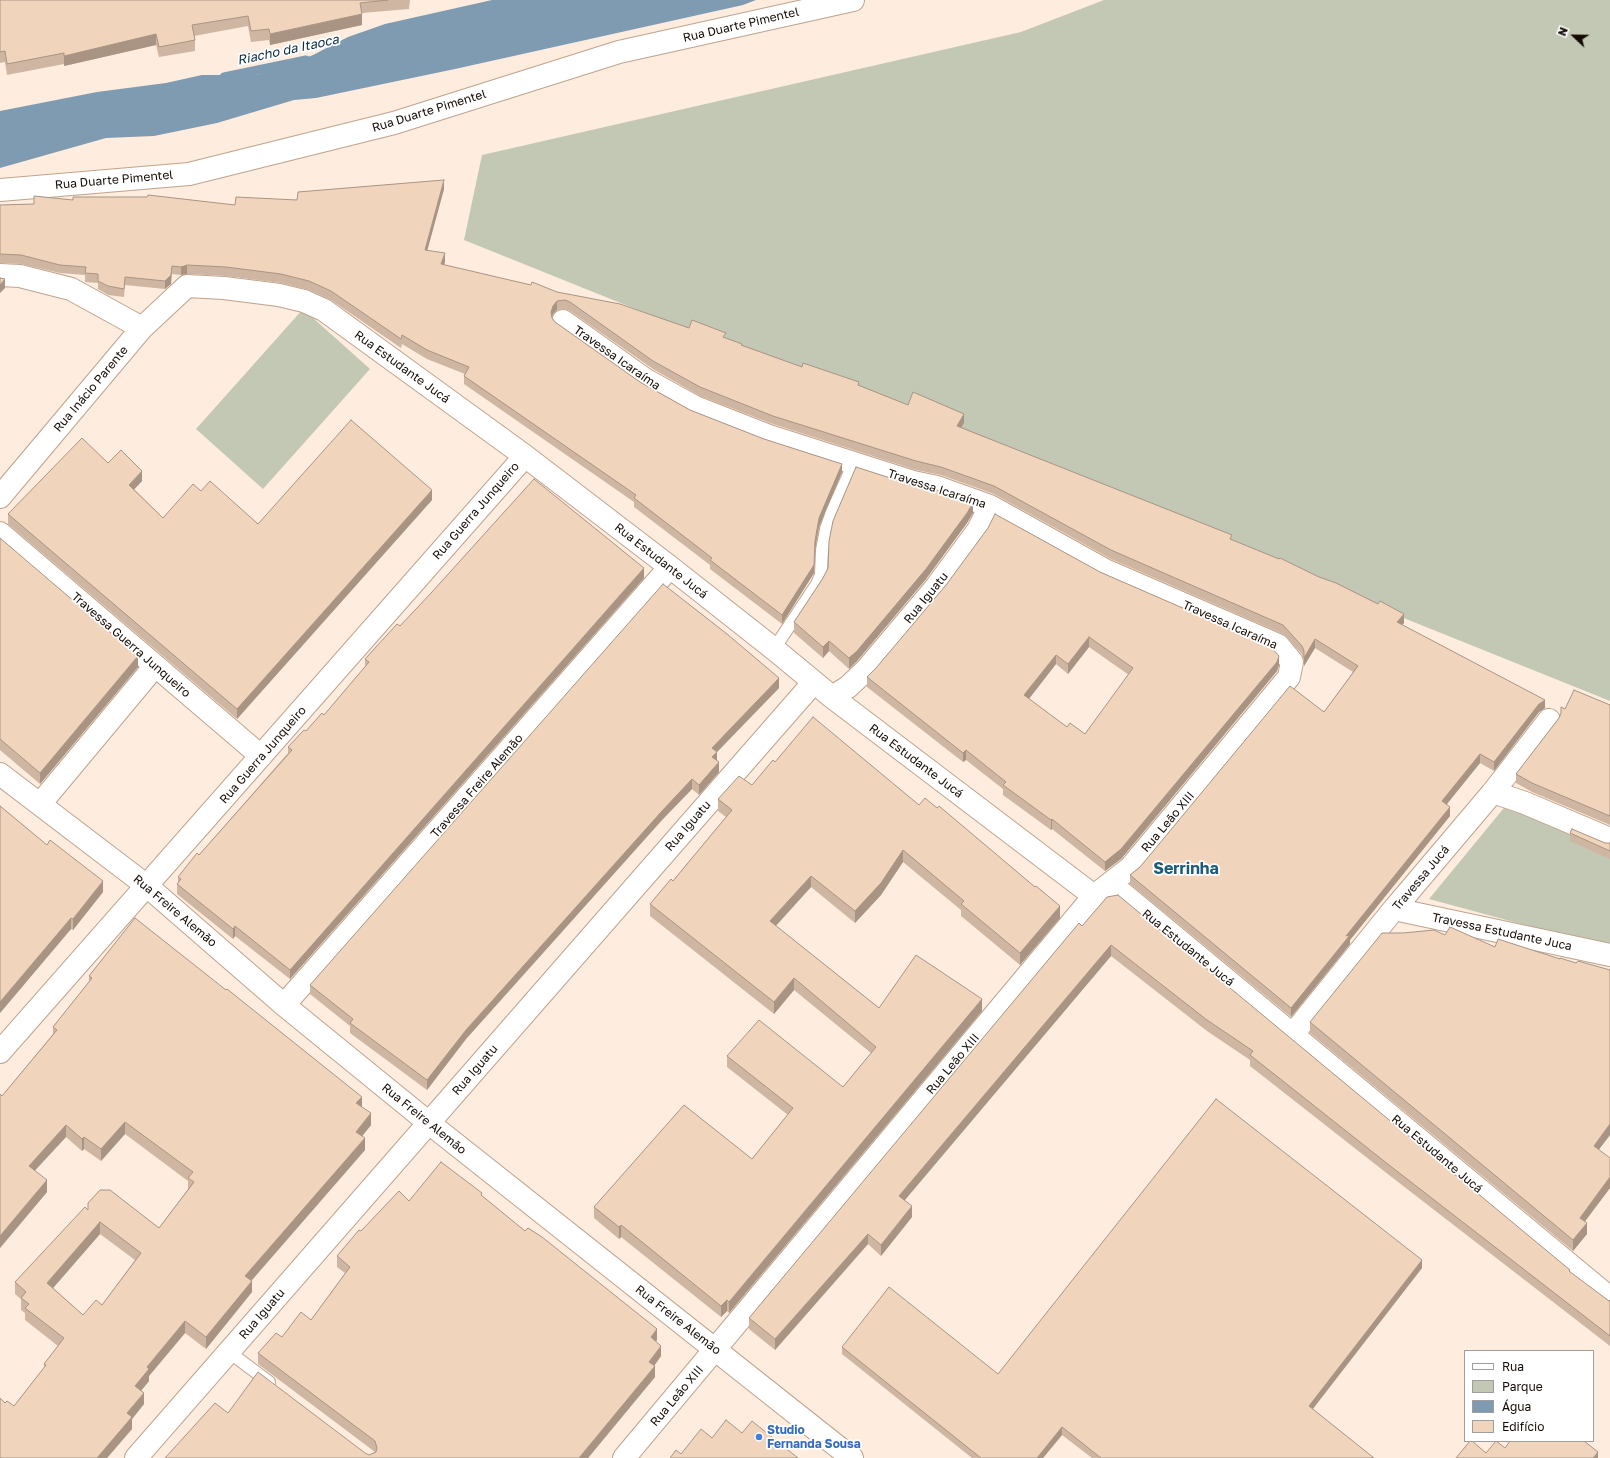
<!DOCTYPE html>
<html>
<head>
<meta charset="utf-8">
<style>
  body { margin:0 }
  #map { position:relative; width:1610px; height:1458px; overflow:hidden; background:#feecde; font-family:"Golos Text",sans-serif }
  canvas { display:block }
  .legend { position:absolute; left:1464px; top:1350px; width:130px; height:92px; box-sizing:border-box; background:#fff; border:1px solid #a19d9b; margin:0; padding:5px 7px; list-style:none; font-size:12px; color:#140a04 }
  .legend li { display:flex; align-items:center; gap:8px; height:20px }
  .legend b { width:20px; border:1px solid #a19d9b }
  .north { position:absolute; left:1554px; top:16px; width:40px; height:40px; -webkit-text-stroke:3px #fff; paint-order:stroke; rotate:292deg; font-size:11px; font-weight:700; line-height:16px; text-align:center; color:#140a04 }
  .north::after { content:''; display:block; margin:auto; width:14px; height:18px; background:#140a04; clip-path:polygon(50% 0,100% 100%,50% 72%,0 100%) }
</style>
</head>
<body>
<div id="map">
<canvas width="1610" height="1458"></canvas>
<ul class="legend">
<li><b style="height:5px;background:#fff"></b>Rua</li>
<li><b style="height:11px;background:#c2c8b3"></b>Parque</li>
<li><b style="height:11px;background:#7f9bb1"></b>Água</li>
<li><b style="height:11px;background:#f1d4bc"></b>Edifício</li>
</ul>
<div class="north">N</div>
</div>
<script>
const c = document.querySelector('canvas').getContext('2d');
c.lineJoin = 'round';
function paint(path, color) {
  c.fillStyle = color;
  c.fill(path, 'evenodd');
}
function shape(rows) {
  const path = new Path2D();
  for (const r of rows) {
    path.moveTo(r[0], r[1]);
    for (let i = 2; i < r.length; i += 2) path.lineTo(r[i], r[i + 1]);
  }
  return path;
}
function trace(path, color, width, dash) {
  c.strokeStyle = color;
  c.lineWidth = width;
  c.lineCap = dash ? 'butt' : 'round';
  c.setLineDash(dash || []);
  c.stroke(path);
}
function drawText(font, color, halo, rows, align = 'center') {
  c.font = font + ' "Golos Text",sans-serif';
  c.lineWidth = 3.5;
  c.setLineDash([]);
  c.textBaseline = 'middle';
  c.strokeStyle = halo;
  c.fillStyle = color;
  for (const [text, x, y, turn = 0] of rows) {
    c.save();
    c.translate(x, y);
    c.rotate((+turn || 0) * Math.PI / 180);
    c.textAlign = isNaN(turn) ? turn : align;
    if (halo) c.strokeText(text, 0, 0);
    c.fillText(text, 0, 0);
    c.restore();
  }
}
const green = shape([
  [1104,0,1610,0,1610,701,464,240,482,155,1021,32],
  [303,309,370,369,263,489,196,429],
  [1508,803,1610,852,1610,948,1429,899]
]);
const water = shape([
  [492,0,756,0,743,5,455,69,316,98,294,100,217,123,154,136,106,138,0,168,0,111,97,92,166,83,202,75,256,75,280,68,313,55,348,37,385,24]
]);
const stream = shape([
  [224,77,306,60]
]);
const service = shape([
  [774,649,817,584,821,575,822,550,826,529,832,512,854,463],
  [229,1352,269,1382]
]);
const minor = shape([
  [0,190,189,174,394,123,619,52,853,0],
  [0,275,20,276,71,289,142,328],
  [563,321,646,380,695,407,769,436,913,482,937,487,990,506,1105,570,1278,645,1292,662,1289,677,1130,868,1094,896,624,1458],
  [0,497,142,328,187,286,224,288,279,295,304,301,324,310,525,456,670,567,774,649,832,697,1094,896,1122,893,1610,1298],
  [0,533,261,756],
  [832,697,848,687,866,670,936,587,978,530,990,506],
  [0,774,147,886,284,1005,429,1123,852,1458],
  [1493,792,1525,803,1610,839],
  [40,804,155,666],
  [1394,909,1610,955],
  [284,1005,670,567],
  [1293,1034,1394,909,1493,792,1549,720],
  [0,1052,525,456],
  [136,1458,814,682]
]);
const wall = shape([
  [0,0,410,0,409,9,362,13,362,25,270,45,269,40,251,42,248,26,194,36,195,40,195,51,159,57,156,45,64,66,64,64,7,75,5,62,0,63],
  [444,189,427,250,445,262,444,265,557,292,689,328,726,338,742,345,802,367,859,385,908,405,964,423,961,427,1232,540,1404,623,1402,625,1545,708,1539,712,1494,771,1480,763,1447,804,1450,816,1350,940,1350,944,1291,1017,1130,884,1130,875,1324,712,1353,672,1315,648,1304,666,1304,659,1302,654,1283,634,1111,559,994,494,941,475,916,470,773,424,700,396,653,369,570,311,565,309,557,310,553,314,552,317,555,322,640,382,690,410,842,472,819,527,815,550,814,573,782,624,710,569,710,565,634,507,634,502,464,384,464,376,465,374,427,359,402,344,401,348,331,300,309,290,281,283,226,276,187,274,181,275,172,274,171,284,165,289,125,285,124,297,108,295,98,289,98,283,85,282,85,275,60,273,21,264,0,263,0,205,34,204,73,200,235,205],
  [108,463,142,481,134,489,163,518,201,491,258,524,432,500,237,719,8,524,8,514],
  [973,513,967,523,926,579,857,661,849,669,829,651,823,658,794,633,794,622,823,578,828,568],
  [0,538,138,667,40,784,0,750],
  [1100,572,1279,665,1277,671,1121,859,1105,871,1052,829,1051,830,1003,795,1003,789,966,760,963,762,867,687,867,677],
  [1089,647,1129,675,1085,734,1067,727,1029,699,1056,664,1068,674],
  [644,578,290,979,235,936,233,939,177,894,177,884,178,883,178,877,199,855,288,753,288,747,324,715,365,667,365,659,400,626],
  [779,688,717,752,717,761,719,772,699,795,692,789,662,820,466,1039,427,1090,350,1033,350,1026,310,994,310,985],
  [1610,705,1610,825,1532,792,1516,783,1516,774,1559,718,1561,714,1561,707,1565,709],
  [775,762,919,805,1060,918,1020,965,961,916,961,910,903,862,881,895,855,923,811,887,776,926,879,1008,982,1011,729,1313,727,1311,721,1317,621,1237,619,1239,594,1218,594,1207,752,1159,788,1115,727,1067,727,1056,843,1087,871,1053,794,990,774,1014,650,916,650,904,673,881,692,858,726,817,718,811,718,799,752,785],
  [0,806,103,892,73,930,71,929,0,1013],
  [1570,833,1605,843,1610,843,1610,859,1570,841],
  [1107,897,1570,1272,1609,1301,1610,1300,1610,1346,1389,1175,1250,1066,1250,1060,1207,1031,1111,956,904,1201,912,1217,881,1256,868,1244,775,1350,749,1329,749,1318],
  [1445,935,1495,947,1610,970,1610,1135,1599,1149,1610,1188,1585,1221,1587,1234,1573,1251,1310,1033,1310,1022],
  [89,976,362,1107,371,1125,362,1136,365,1150,252,1280,252,1292,206,1349,185,1333,149,1376,149,1381,141,1391,144,1404,132,1419,132,1429,107,1458,5,1403,14,1406,44,1368,44,1364,58,1346,25,1320,25,1313,21,1310,21,1299,15,1294,15,1282,88,1210,159,1228,188,1189,188,1181,125,1134,101,1161,84,1149,82,1151,66,1137,35,1170,47,1192,0,1248,2,1096,53,1034,53,1027,89,982],
  [100,1234,135,1260,102,1305,83,1315,53,1288],
  [482,1196,657,1340,656,1341,661,1356,654,1366,655,1377,588,1458,165,1458,228,1413,369,1455,375,1452,258,1364,258,1353,282,1337,311,1320,345,1273,337,1267,337,1256,361,1231,409,1201],
  [1422,1268,1312,1409,1374,1458,1092,1458,1062,1435,1043,1458,972,1458,842,1354,842,1347,998,1374]
]);
const shadedWall = shape([
  [362,14,362,25,270,45,270,34],
  [156,34,156,45,64,66,64,56],
  [444,180,444,189,425,259,425,250],
  [445,253,445,262,441,273,441,264],
  [187,265,187,274,181,275,181,267],
  [172,266,171,284,165,289,165,281],
  [5,279,5,288,0,293,0,285],
  [557,301,557,310,553,314,551,320,551,312,553,306],
  [964,414,964,423,957,434,957,426],
  [842,464,842,472,819,527,815,550,814,573,782,624,782,615,815,541,819,518],
  [142,471,142,481,129,495,129,485],
  [432,490,432,500,237,719,237,709],
  [973,503,973,513,967,523,926,579,857,661,849,669,849,658],
  [644,568,644,578,290,979,290,970],
  [1404,614,1404,623,1397,631,1397,622],
  [1089,637,1089,647,1068,674,1068,664],
  [1315,639,1315,648,1304,666,1304,658],
  [829,641,829,651,823,658,823,647],
  [1056,655,1056,664,1024,705,1024,695],
  [138,656,138,667,40,784,40,773],
  [1279,656,1279,665,1277,671,1121,859,1105,871,1105,862],
  [779,678,779,688,717,752,717,762,712,767,712,748],
  [1545,700,1545,708,1539,712,1494,771,1494,762,1539,704],
  [966,750,966,760,963,762,963,753],
  [1480,754,1480,763,1442,810,1442,801],
  [719,762,719,772,699,795,699,785],
  [692,779,692,789,662,820,466,1039,427,1090,427,1080,466,1030,662,811],
  [1450,807,1450,816,1350,940,1350,944,1291,1017,1291,1008,1346,936],
  [1052,819,1052,829,1051,830,1051,820],
  [903,850,903,862,881,895,855,923,855,911],
  [811,876,811,887,770,932,770,921],
  [103,881,103,892,73,930,73,919],
  [1060,906,1060,918,1020,965,1020,953],
  [71,918,71,929,0,1013,0,1002],
  [235,926,235,936,233,939,233,929],
  [1111,945,1111,956,899,1207,899,1196],
  [794,978,794,990,774,1014,774,1002],
  [982,999,982,1011,729,1313,729,1302],
  [362,1097,362,1109,356,1103],
  [371,1113,371,1125,356,1144,356,1132],
  [125,1122,125,1134,101,1161,101,1149],
  [1610,1124,1610,1135,1594,1156,1594,1146],
  [66,1125,66,1137,29,1177,29,1166],
  [84,1137,84,1149,82,1151,82,1139],
  [365,1138,365,1150,245,1288,245,1276],
  [1610,1177,1610,1188,1580,1228,1580,1218],
  [47,1180,47,1192,0,1248,0,1236],
  [912,1206,912,1217,881,1256,881,1245],
  [100,1222,100,1234,47,1295,47,1283],
  [1587,1223,1587,1234,1573,1251,1573,1240],
  [621,1225,621,1237,619,1239,619,1227],
  [868,1234,868,1244,775,1350,775,1339],
  [1422,1260,1422,1268,1309,1414,1309,1406],
  [252,1281,252,1292,206,1349,206,1337],
  [727,1300,727,1311,721,1317,721,1306],
  [185,1321,185,1333,149,1376,149,1381,135,1398,135,1386,147,1367],
  [657,1329,657,1340,651,1348,651,1337],
  [661,1346,661,1356,649,1373,649,1362],
  [655,1366,655,1377,588,1458,579,1458],
  [144,1393,144,1404,132,1419,132,1429,107,1458,97,1458,127,1413],
  [1062,1427,1062,1435,1043,1458,1037,1458],
  [1598,1452,1598,1458,1593,1458]
]);
const building = shape([
  [0,0,388,0,360,3,362,14,270,34,269,29,251,31,248,16,192,25,195,40,159,47,156,34,64,56,64,53,7,64,5,51,0,52,0,0],
  [444,180,425,250,445,253,441,264,531,285,532,282,557,292,620,304,689,328,692,320,726,333,723,337,742,344,741,345,802,367,803,363,859,382,858,385,908,405,913,392,964,414,957,426,1232,535,1230,539,1279,559,1280,558,1319,577,1336,583,1378,604,1380,601,1404,614,1397,622,1545,700,1539,704,1494,762,1480,754,1442,801,1450,807,1346,936,1350,935,1291,1008,1130,875,1140,867,1290,686,1324,712,1358,666,1315,639,1304,658,1304,651,1302,646,1283,625,1111,550,994,486,941,467,916,461,773,416,700,387,653,361,570,302,565,300,557,301,553,306,551,312,552,318,555,322,640,382,690,410,764,439,842,464,819,518,815,541,814,565,782,615,710,560,712,558,634,498,636,495,464,376,469,367,427,350,402,335,401,339,331,291,309,281,281,274,226,267,187,265,181,267,172,266,171,275,165,281,125,277,124,289,108,286,98,281,98,274,85,273,86,267,60,265,21,255,0,254,0,205,34,204,34,196,73,200,73,197,147,197,148,195,235,205,236,197,297,200,298,192,444,180],
  [0,278,5,279,0,285,0,278],
  [351,420,432,490,237,709,8,514,82,438,108,463,121,450,142,471,129,485,163,518,193,484,201,491,210,481,258,524,351,420],
  [856,467,909,484,934,489,973,503,967,513,926,569,857,651,849,658,829,641,823,647,794,622,823,578,828,568,829,541,833,521,856,467],
  [534,479,644,568,290,970,235,926,233,929,177,884,181,879,178,877,197,853,199,855,292,750,288,747,304,730,306,731,322,713,324,715,369,662,365,659,397,624,400,626,432,592,534,479],
  [995,514,1100,572,1270,646,1279,656,1277,662,1121,849,1105,862,1052,819,1051,820,1003,785,1006,782,966,750,963,753,867,677,876,668,946,585,988,528,995,514],
  [1089,637,1133,668,1085,734,1070,723,1067,727,1024,695,1056,655,1068,664,1089,637],
  [0,538,138,656,40,773,0,739,0,538],
  [663,584,727,634,779,678,712,748,717,752,712,757,719,762,699,785,692,779,662,811,466,1030,427,1080,350,1023,353,1019,310,985,663,584],
  [1574,690,1610,705,1610,816,1532,783,1516,774,1559,718,1561,713,1561,707,1565,709,1574,690],
  [813,717,919,805,925,798,937,808,939,806,1035,887,1036,886,1060,906,1020,953,961,904,964,901,903,850,881,883,855,911,811,876,770,921,879,1008,916,955,982,999,729,1302,727,1300,721,1306,621,1225,619,1227,594,1207,684,1105,752,1159,793,1108,727,1056,759,1020,843,1087,876,1047,794,978,774,1002,650,904,671,879,673,881,692,858,732,810,718,799,739,776,752,785,773,760,775,762,813,717],
  [0,806,47,845,50,840,103,881,73,919,71,918,0,1002,0,806],
  [1572,829,1605,843,1610,843,1610,851,1570,833,1572,829],
  [1118,895,1570,1270,1569,1271,1609,1301,1610,1300,1610,1336,1389,1165,1250,1055,1253,1051,1207,1020,1111,945,899,1196,912,1206,881,1245,868,1234,775,1339,749,1318,1079,923,1082,926,1107,897,1118,895],
  [135,918,226,990,227,989,362,1097,356,1103,371,1113,356,1132,365,1138,245,1276,252,1281,206,1337,185,1321,147,1367,149,1369,135,1386,144,1393,127,1413,132,1417,97,1458,0,1458,0,1398,5,1403,7,1401,14,1406,46,1365,44,1364,64,1338,25,1308,29,1304,21,1298,26,1292,15,1282,85,1207,88,1210,88,1203,100,1190,110,1190,159,1228,194,1182,188,1178,193,1172,125,1122,101,1149,84,1137,82,1139,66,1125,29,1166,47,1180,0,1236,0,1094,2,1096,57,1030,53,1027,92,978,89,976,135,918],
  [100,1222,141,1253,102,1305,96,1300,83,1315,47,1283,100,1222],
  [1450,927,1495,947,1498,939,1560,959,1560,958,1576,963,1578,961,1610,970,1610,1124,1594,1146,1610,1158,1610,1177,1580,1218,1587,1223,1573,1240,1310,1022,1382,933,1403,933,1434,930,1445,935,1450,927],
  [1216,1099,1422,1260,1309,1406,1374,1458,1101,1458,1062,1427,1037,1458,981,1458,842,1347,889,1287,998,1374,1216,1099],
  [441,1162,482,1193,481,1195,525,1231,528,1228,542,1237,657,1329,651,1337,661,1346,649,1362,655,1366,579,1458,165,1458,215,1403,228,1413,258,1372,365,1453,369,1455,376,1452,377,1448,375,1441,258,1353,276,1333,282,1337,301,1312,311,1320,350,1267,337,1256,359,1230,361,1231,399,1191,409,1201,441,1162],
  [726,1420,742,1433,752,1421,798,1458,670,1458,676,1450,681,1454,701,1429,712,1438,726,1420],
  [1470,1441,1472,1441,1486,1453,1496,1441,1505,1448,1510,1441,1584,1441,1598,1452,1593,1458,1456,1458,1470,1441]
]);
const markers = [
  [759,1437,4,"#3f7fe0"]
];
const streetNames = [
  ["Rua Duarte Pimentel",741,25,-13],
  ["Rua Duarte Pimentel",429,111,-17],
  ["Rua Duarte Pimentel",114,180,-5],
  ["Travessa Icaraíma",617,358,35],
  ["Rua Estudante Jucá",402,367,36],
  ["Rua Inácio Parente",91,389,-50],
  ["Travessa Icaraíma",937,489,18],
  ["Rua Guerra Junqueiro",476,511,-49],
  ["Rua Estudante Jucá",661,561,38],
  ["Rua Iguatu",926,598,-51],
  ["Travessa Icaraíma",1230,625,24],
  ["Travessa Guerra Junqueiro",131,645,41],
  ["Rua Guerra Junqueiro",263,755,-49],
  ["Rua Estudante Jucá",916,761,37],
  ["Travessa Freire Alemão",477,786,-49],
  ["Rua Leão XIII",1168,822,-50],
  ["Rua Iguatu",688,826,-49],
  ["Travessa Jucá",1421,878,-50],
  ["Rua Freire Alemão",175,911,40],
  ["Travessa Estudante Juca",1502,932,12],
  ["Rua Estudante Jucá",1188,948,39],
  ["Rua Leão XIII",953,1064,-50],
  ["Rua Iguatu",475,1070,-49],
  ["Rua Freire Alemão",424,1119,39],
  ["Rua Estudante Jucá",1437,1154,40],
  ["Rua Iguatu",262,1314,-49],
  ["Rua Freire Alemão",678,1320,38],
  ["Rua Leão XIII",677,1396,-50]
];
const shopNames = [
  ["Studio",767,1430],
  ["Fernanda Sousa",767,1444]
];
const waterNames = [
  ["Riacho da Itaoca",288,50,-12]
];
const districtNames = [
  ["Serrinha",1186,869]
];
paint(green, '#c2c8b3');
paint(water, '#7f9bb1');
trace(stream, '#7f9bb1', 9);
trace(service, '#bfa38c', 14);
trace(minor, '#bfa38c', 24);
trace(service, '#fff', 12);
trace(minor, '#fff', 22);
paint(wall, '#cfb6a2');
paint(shadedWall, '#a99484');
paint(building, '#f1d4bc');
trace(building, '#a99484', 1);
for (const [x, y, r, color] of markers) {
  const dot = new Path2D();
  dot.arc(x, y, r, 0, 2 * Math.PI);
  c.fillStyle = color;
  c.fill(dot);
  trace(dot, '#fff', 1.5);
}
drawText('12px', '#140a04', '#fff', streetNames);
drawText('bold 12px', '#366cbe', '#fff', shopNames, 'left');
drawText('italic 13px', '#092d46', '#fff', waterNames);
drawText('bold 16px', '#1d5b7a', '#fff', districtNames);
</script>
</body>
</html>
